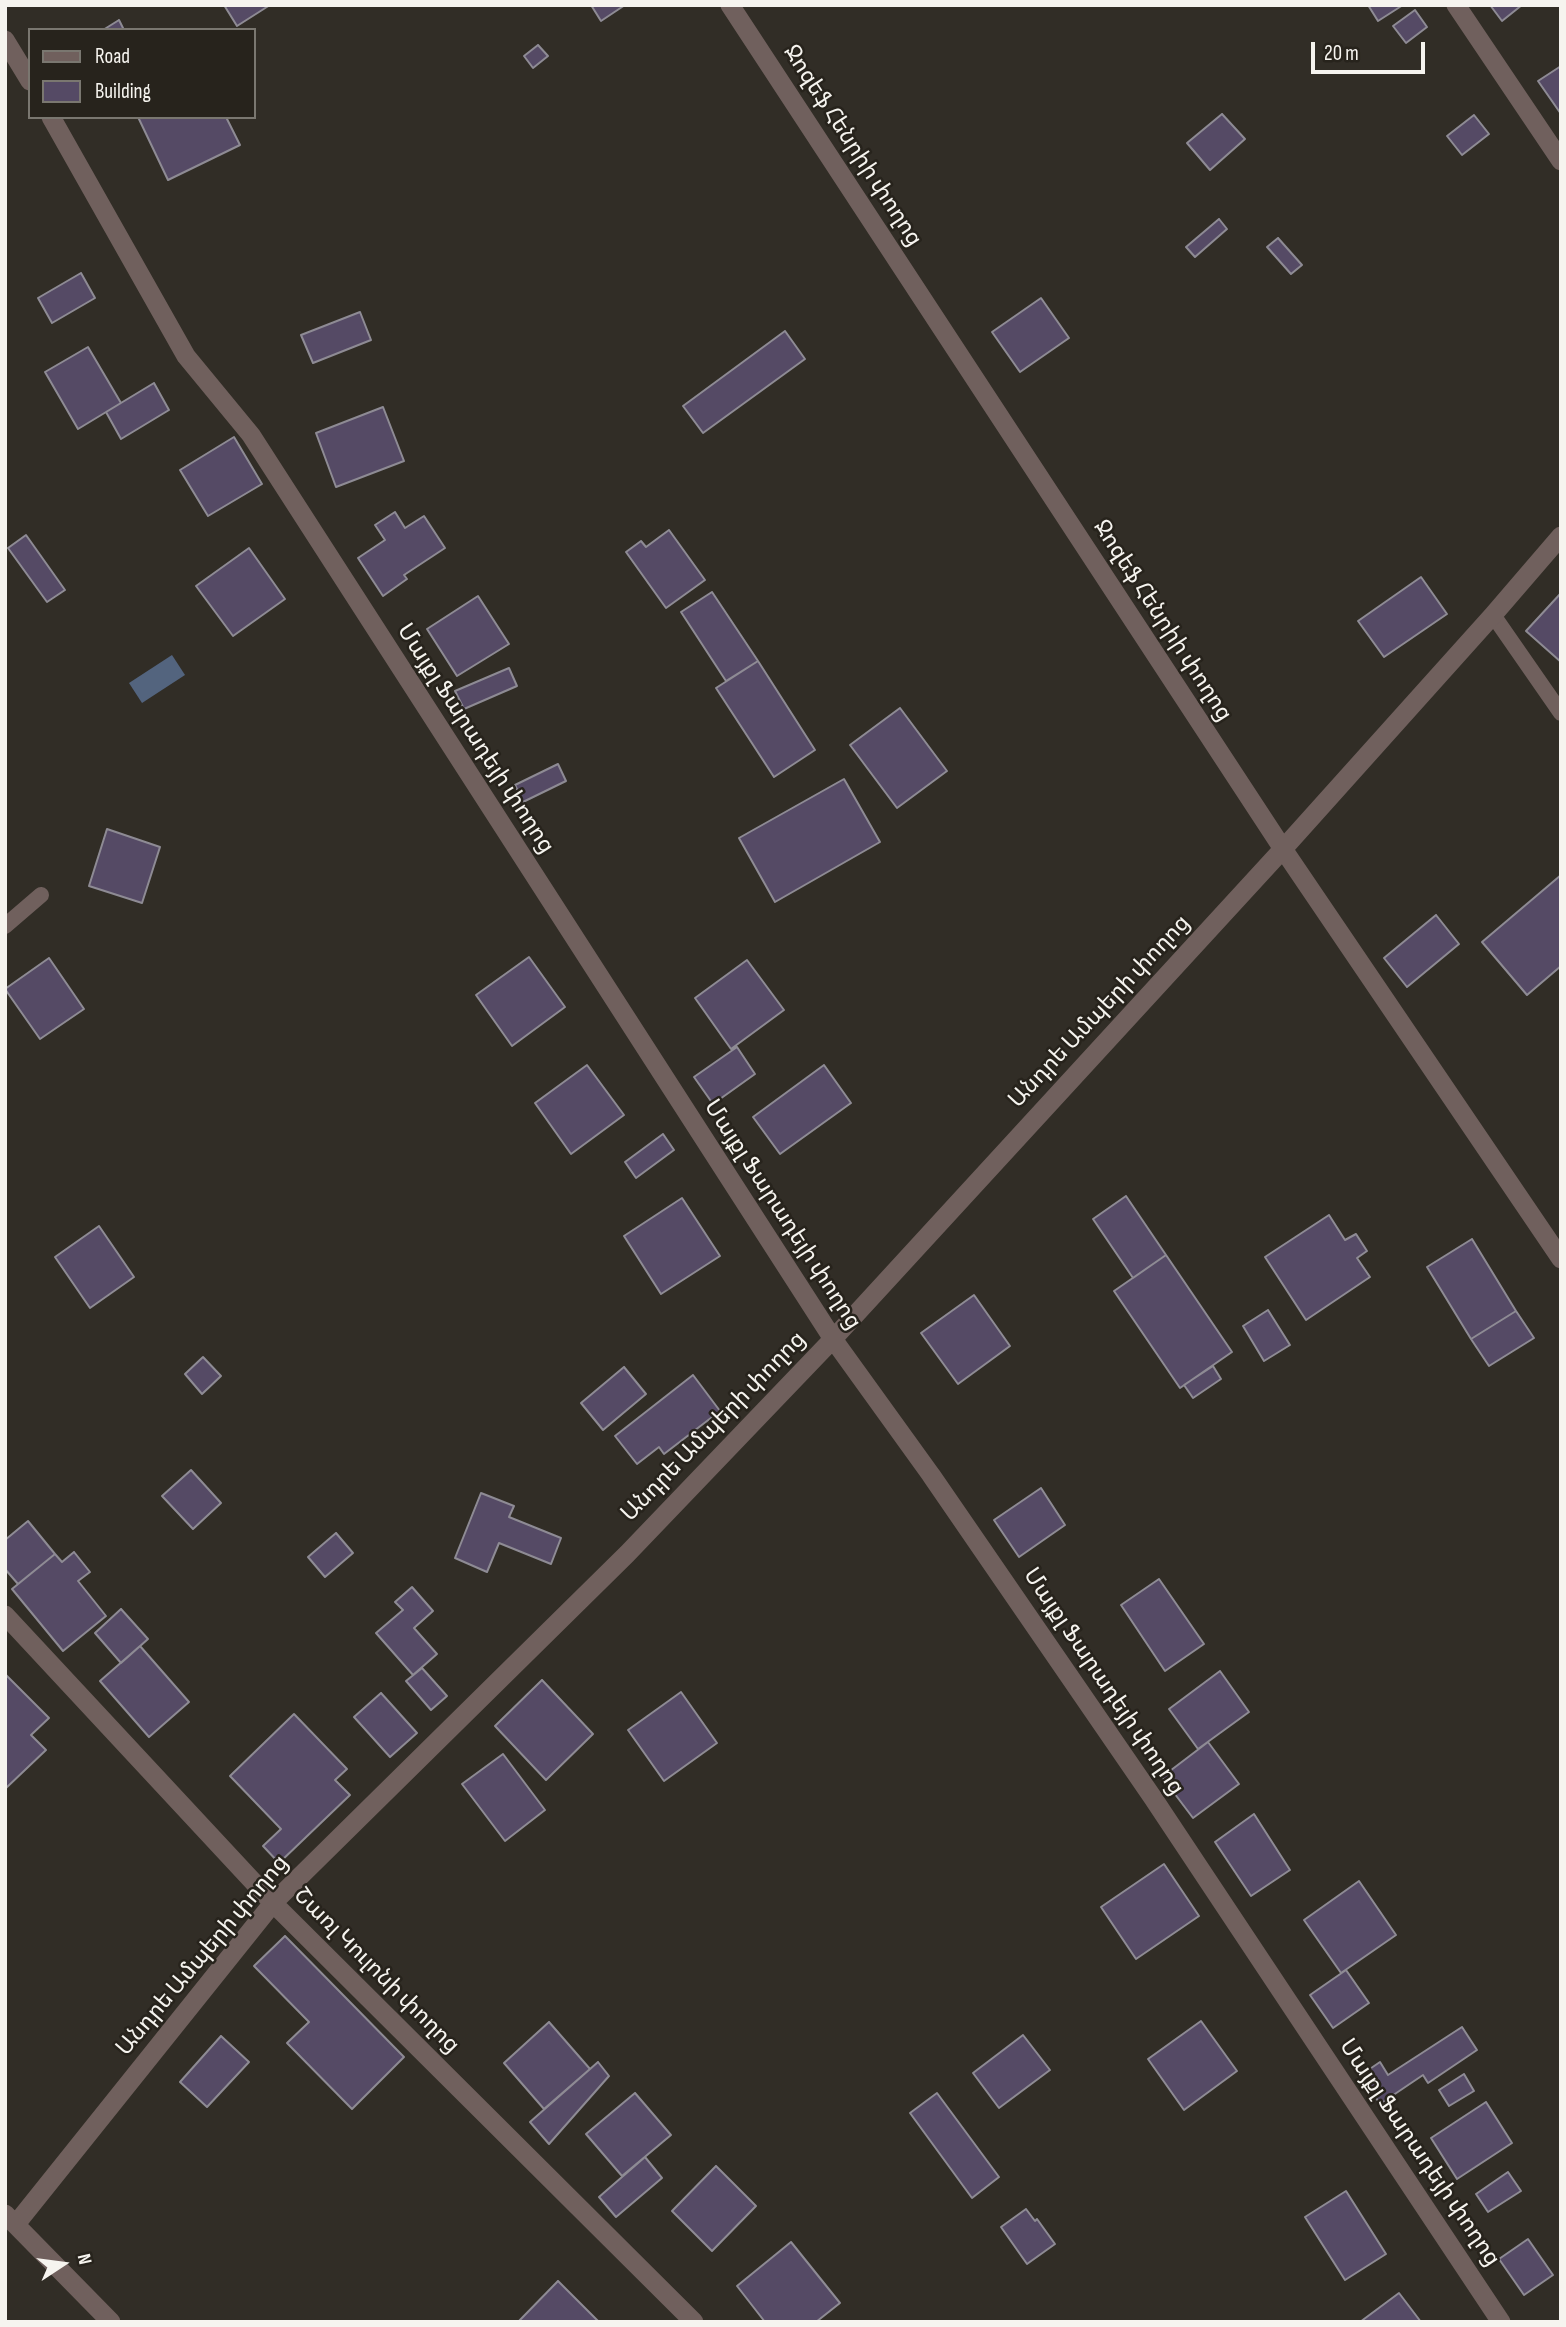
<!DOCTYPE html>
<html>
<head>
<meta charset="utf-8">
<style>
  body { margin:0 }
  #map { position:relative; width:1566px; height:2327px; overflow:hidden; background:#312d26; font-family:"Sofia Sans Condensed",sans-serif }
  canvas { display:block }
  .frame { position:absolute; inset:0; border:7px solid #f6f4ef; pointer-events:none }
  .legend { position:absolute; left:28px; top:28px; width:228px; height:91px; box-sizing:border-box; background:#27231c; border:2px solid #7a7770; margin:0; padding:9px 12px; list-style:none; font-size:21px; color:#f6f4ef }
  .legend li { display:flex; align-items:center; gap:14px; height:35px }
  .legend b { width:35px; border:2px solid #7a7770 }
  .north { position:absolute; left:28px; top:2229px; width:70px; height:70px; -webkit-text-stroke:5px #27231c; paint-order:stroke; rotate:77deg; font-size:19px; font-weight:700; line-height:28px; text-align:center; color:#f6f4ef }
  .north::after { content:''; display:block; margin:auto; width:24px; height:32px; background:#f6f4ef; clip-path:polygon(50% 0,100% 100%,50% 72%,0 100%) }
  .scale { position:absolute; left:1311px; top:42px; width:114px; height:32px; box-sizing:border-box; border:4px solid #f6f4ef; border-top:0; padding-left:9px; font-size:21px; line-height:24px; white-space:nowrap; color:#f6f4ef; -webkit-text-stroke:5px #27231c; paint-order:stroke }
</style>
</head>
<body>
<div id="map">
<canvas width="1566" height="2327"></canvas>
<div class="frame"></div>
<ul class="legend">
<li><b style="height:9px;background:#70605d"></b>Road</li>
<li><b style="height:19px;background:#554a65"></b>Building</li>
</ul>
<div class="north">N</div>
<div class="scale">20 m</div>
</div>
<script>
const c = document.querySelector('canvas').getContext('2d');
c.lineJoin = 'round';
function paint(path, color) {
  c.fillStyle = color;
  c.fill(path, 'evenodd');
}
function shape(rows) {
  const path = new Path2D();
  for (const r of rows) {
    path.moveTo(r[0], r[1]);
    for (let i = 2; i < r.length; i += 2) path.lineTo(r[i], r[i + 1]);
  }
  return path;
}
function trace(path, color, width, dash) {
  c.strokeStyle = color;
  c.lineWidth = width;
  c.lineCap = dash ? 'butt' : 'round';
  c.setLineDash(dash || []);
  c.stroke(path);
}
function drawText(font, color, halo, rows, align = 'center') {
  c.font = font + ' "Sofia Sans Condensed","Noto Sans Armenian",sans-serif';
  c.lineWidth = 5;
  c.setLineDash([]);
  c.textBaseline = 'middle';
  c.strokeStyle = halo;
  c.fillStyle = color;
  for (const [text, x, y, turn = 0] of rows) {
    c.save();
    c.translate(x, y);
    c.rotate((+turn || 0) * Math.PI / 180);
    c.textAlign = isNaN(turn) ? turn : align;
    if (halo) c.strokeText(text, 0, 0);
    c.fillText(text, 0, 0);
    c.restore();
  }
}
const water = shape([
  [172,655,185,675,142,703,129,683]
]);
const building = shape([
  [224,5,270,5,237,26,224,5],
  [591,5,625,5,601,21,591,5],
  [1368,5,1403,5,1378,21,1368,5],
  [1490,5,1522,5,1502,21,1490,5],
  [1415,10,1427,27,1406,43,1393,26,1415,10],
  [119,20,124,30,103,30,119,20],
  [538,45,548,56,533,68,524,56,538,45],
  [1561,66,1561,114,1538,81,1561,66],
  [1222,114,1245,139,1210,170,1187,143,1222,114],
  [1474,115,1489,134,1462,155,1447,136,1474,115],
  [138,117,226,117,240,145,168,180,138,117],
  [1219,219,1227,229,1195,257,1186,247,1219,219],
  [1278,238,1302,265,1291,274,1267,247,1278,238],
  [81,273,95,298,52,323,38,298,81,273],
  [1041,298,1069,338,1020,372,992,332,1041,298],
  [360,312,371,340,313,363,301,335,360,312],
  [785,331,805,359,703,433,683,406,785,331],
  [88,347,121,403,78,429,45,372,88,347],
  [154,383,169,410,121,439,106,412,154,383],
  [383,407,404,461,336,487,316,433,383,407],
  [234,437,262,484,208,516,180,470,234,437],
  [395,512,405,528,424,516,445,548,404,575,407,579,383,596,358,558,385,540,375,525,395,512],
  [669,530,705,580,666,608,626,552,641,541,646,547,669,530],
  [26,535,65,590,47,602,8,548,26,535],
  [249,548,285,599,233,636,196,586,249,548],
  [1421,577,1447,614,1384,657,1358,621,1421,577],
  [712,592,758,661,726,681,681,612,712,592],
  [1561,593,1561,662,1526,631,1561,593],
  [478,596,509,644,457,676,427,629,478,596],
  [758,661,815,750,774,777,716,688,758,661],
  [509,668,517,686,464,709,455,691,509,668],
  [900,708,947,771,897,808,850,745,900,708],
  [558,764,566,781,523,802,515,785,558,764],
  [844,779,880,842,775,902,739,838,844,779],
  [107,829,160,847,142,903,89,886,107,829],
  [1561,875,1561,966,1527,995,1482,942,1561,875],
  [1436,915,1459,944,1407,987,1384,958,1436,915],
  [529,957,565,1007,512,1046,476,995,529,957],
  [49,958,84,1009,40,1039,5,989,49,958],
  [747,960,784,1010,731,1049,695,998,747,960],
  [737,1047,755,1074,713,1104,694,1077,737,1047],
  [587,1065,624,1115,571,1154,535,1103,587,1065],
  [824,1065,851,1103,780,1154,753,1117,824,1065],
  [663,1134,674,1150,636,1178,625,1162,663,1134],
  [1126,1196,1166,1255,1133,1278,1093,1219,1126,1196],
  [682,1198,720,1256,661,1294,624,1236,682,1198],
  [1329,1215,1345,1240,1356,1234,1367,1251,1357,1258,1370,1277,1306,1320,1265,1257,1329,1215],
  [99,1226,134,1277,90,1308,55,1257,99,1226],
  [1472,1239,1516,1311,1471,1339,1427,1267,1472,1239],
  [1166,1255,1232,1352,1180,1388,1114,1291,1166,1255],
  [974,1295,1010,1346,958,1384,921,1333,974,1295],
  [1268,1310,1290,1345,1264,1361,1243,1326,1268,1310],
  [1516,1311,1534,1338,1489,1366,1471,1339,1516,1311],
  [203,1357,221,1376,202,1394,185,1374,203,1357],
  [1213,1366,1221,1379,1193,1398,1184,1385,1213,1366],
  [624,1367,646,1394,603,1430,581,1403,624,1367],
  [693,1375,720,1411,664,1454,659,1447,637,1464,615,1436,693,1375],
  [191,1470,221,1503,193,1529,162,1496,191,1470],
  [1041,1488,1065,1525,1019,1557,994,1520,1041,1488],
  [481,1493,514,1506,509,1517,561,1538,551,1564,499,1543,487,1572,455,1558,481,1493],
  [28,1521,55,1554,18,1584,5,1569,5,1540,28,1521],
  [336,1533,353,1553,325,1577,308,1557,336,1533],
  [74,1552,90,1572,78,1581,106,1616,63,1651,12,1589,55,1554,62,1562,74,1552],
  [1159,1579,1204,1644,1165,1671,1121,1605,1159,1579],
  [412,1587,433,1611,414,1628,437,1654,413,1675,376,1633,403,1610,395,1602,412,1587],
  [121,1609,148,1639,121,1663,95,1633,121,1609],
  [140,1646,189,1702,149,1737,100,1681,140,1646],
  [422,1668,447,1696,431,1710,406,1681,422,1668],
  [1220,1671,1249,1712,1198,1749,1169,1709,1220,1671],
  [5,1674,49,1718,31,1735,46,1750,5,1789,5,1674],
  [542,1680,593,1734,546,1780,495,1726,542,1680],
  [681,1692,717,1743,664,1781,628,1730,681,1692],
  [381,1693,417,1733,390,1757,354,1717,381,1693],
  [294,1714,347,1769,335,1780,350,1795,279,1863,263,1846,281,1829,230,1776,294,1714],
  [1208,1742,1239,1784,1193,1818,1162,1777,1208,1742],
  [503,1754,545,1810,505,1841,462,1784,503,1754],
  [1254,1814,1290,1870,1251,1896,1215,1842,1254,1814],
  [1164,1864,1199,1916,1136,1959,1101,1907,1164,1864],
  [1359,1881,1396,1935,1341,1973,1304,1920,1359,1881],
  [285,1936,404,2057,352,2109,287,2043,309,2022,254,1966,285,1936],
  [1346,1970,1369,2003,1333,2028,1310,1995,1346,1970],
  [1201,2021,1237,2071,1184,2110,1148,2059,1201,2021],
  [549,2022,590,2069,544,2109,504,2063,549,2022],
  [1462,2027,1477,2050,1428,2083,1423,2075,1380,2104,1361,2075,1380,2062,1388,2075,1462,2027],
  [1023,2035,1050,2070,999,2108,973,2073,1023,2035],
  [221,2036,249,2062,207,2107,180,2082,221,2036],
  [598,2062,609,2076,549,2144,530,2122,598,2062],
  [1464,2074,1474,2091,1449,2106,1439,2090,1464,2074],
  [635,2093,671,2135,622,2176,586,2134,635,2093],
  [937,2093,999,2177,972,2198,910,2113,937,2093],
  [1486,2102,1512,2143,1457,2179,1431,2138,1486,2102],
  [645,2157,662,2178,616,2217,599,2197,645,2157],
  [716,2166,756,2206,712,2251,672,2211,716,2166],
  [1508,2172,1521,2191,1488,2212,1476,2194,1508,2172],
  [1346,2191,1386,2254,1345,2280,1305,2217,1346,2191],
  [1026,2209,1035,2221,1037,2219,1055,2244,1027,2264,1001,2227,1026,2209],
  [1528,2239,1553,2275,1524,2295,1499,2259,1528,2239],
  [791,2242,840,2303,816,2322,765,2322,737,2286,791,2242],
  [558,2281,599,2322,518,2322,558,2281],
  [1399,2293,1421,2322,1360,2322,1399,2293]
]);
const service = shape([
  [1493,615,1561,713],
  [5,926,41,895]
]);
const minor = shape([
  [730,5,1283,849,1561,1259],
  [1456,5,1561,161],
  [5,40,30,81],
  [51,117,186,356,251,435,833,1339,931,1475,1153,1798,1501,2322],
  [5,1615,273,1903,694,2322],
  [5,2214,111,2322],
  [16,2224,273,1903,627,1554,833,1339,1283,849,1493,615,1561,536]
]);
const streetNames = [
  ["Ջոզեֆ Հենրիի փողոց",852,146,57],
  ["Ջոզեֆ Հենրիի փողոց",1162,621,57],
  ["Մայքլ Ֆարադեյի փողոց",475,739,57],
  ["Անդրե Ամպերի փողոց",1100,1012,-47],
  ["Մայքլ Ֆարադեյի փողոց",782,1215,57],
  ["Անդրե Ամպերի փողոց",714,1427,-46],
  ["Մայքլ Ֆարադեյի փողոց",1103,1682,56],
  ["Անդրե Ամպերի փողոց",203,1956,-50],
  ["Շառլ Կուլոնի փողոց",376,1971,45],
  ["Մայքլ Ֆարադեյի փողոց",1419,2153,56]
];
paint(water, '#53647e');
paint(building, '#554a65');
trace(building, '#8e8b94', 2);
trace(service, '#70605d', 16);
trace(minor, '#70605d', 19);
drawText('23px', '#f6f4ef', '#27231c', streetNames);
</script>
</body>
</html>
